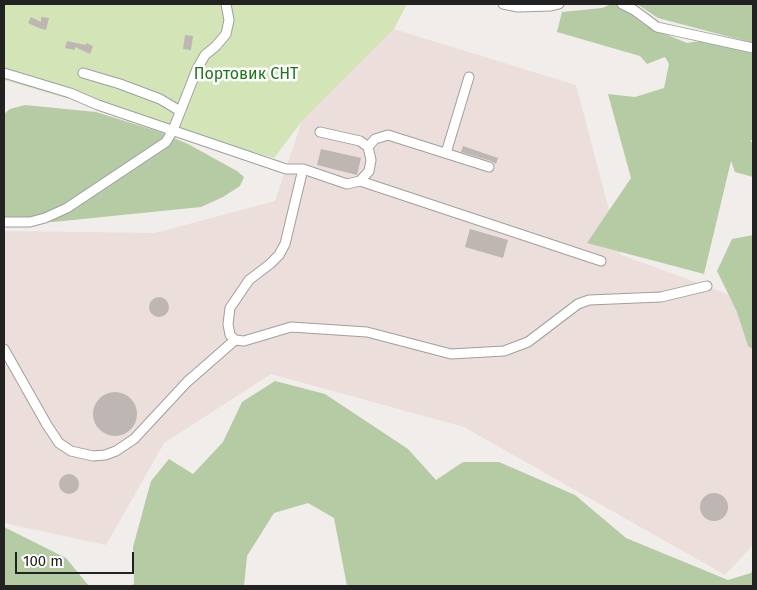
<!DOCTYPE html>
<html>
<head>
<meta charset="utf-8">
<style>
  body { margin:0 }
  #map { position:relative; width:757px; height:590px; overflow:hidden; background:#f1edea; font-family:"Fira Sans",sans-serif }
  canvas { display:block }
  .frame { position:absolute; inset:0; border:5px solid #222; pointer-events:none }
  .scale { position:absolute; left:15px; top:552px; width:119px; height:22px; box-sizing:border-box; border:2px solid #222; border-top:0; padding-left:6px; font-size:15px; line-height:18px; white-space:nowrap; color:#222; -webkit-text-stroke:4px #fff; paint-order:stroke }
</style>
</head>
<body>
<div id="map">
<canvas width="757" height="590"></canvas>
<div class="frame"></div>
<div class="scale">100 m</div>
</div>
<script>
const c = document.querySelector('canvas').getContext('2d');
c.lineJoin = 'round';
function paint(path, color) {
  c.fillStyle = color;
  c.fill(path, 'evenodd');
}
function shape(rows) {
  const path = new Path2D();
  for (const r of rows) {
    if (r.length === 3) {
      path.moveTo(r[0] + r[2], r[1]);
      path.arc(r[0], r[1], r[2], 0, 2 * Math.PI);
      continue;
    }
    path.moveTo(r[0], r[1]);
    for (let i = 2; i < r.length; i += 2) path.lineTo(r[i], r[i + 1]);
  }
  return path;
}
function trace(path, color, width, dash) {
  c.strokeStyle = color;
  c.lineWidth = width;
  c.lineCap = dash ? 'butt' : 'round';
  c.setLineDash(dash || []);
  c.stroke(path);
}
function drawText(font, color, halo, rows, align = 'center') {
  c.font = font + ' "Fira Sans",sans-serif';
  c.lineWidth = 5;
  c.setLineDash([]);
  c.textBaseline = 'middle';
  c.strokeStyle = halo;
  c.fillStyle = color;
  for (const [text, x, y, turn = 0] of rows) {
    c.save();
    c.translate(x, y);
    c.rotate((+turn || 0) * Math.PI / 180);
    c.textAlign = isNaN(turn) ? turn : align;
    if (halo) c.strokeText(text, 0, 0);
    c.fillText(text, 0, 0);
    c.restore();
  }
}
const military = shape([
  [394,29,576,85,621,255,707,286,753,305,753,545,725,575,464,427,271,374,164,443,106,545,4,523,4,231,155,233,275,201,302,121]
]);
const grass = shape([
  [4,4,407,4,394,29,302,121,274,158,4,80]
]);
const forest = shape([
  [612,4,617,4,646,26,687,43,700,41,753,53,753,139,750,141,753,143,753,177,735,172,731,161,704,274,587,243,631,178,608,94,635,97,664,88,669,64,665,57,647,64,640,56,557,32,562,12,602,8],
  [637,4,753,4,753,43,658,18],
  [25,105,96,112,160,132,188,144,237,171,244,177,240,186,223,197,201,207,53,222,4,219,4,114,10,109],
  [753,235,753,349,748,346,737,312,717,271,732,239],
  [275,381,325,394,408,449,436,480,463,462,499,462,575,495,626,538,728,580,751,573,753,568,753,586,347,586,334,518,308,503,274,513,247,556,244,586,132,586,134,583,133,547,151,481,169,459,193,474,223,442,242,402],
  [4,527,66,558,89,586,4,586]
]);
const building = shape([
  [31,17,41,22,41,17,49,18,46,30,39,28,28,23],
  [185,35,193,36,191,50,183,49],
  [67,41,86,45,86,43,93,46,90,54,75,47,75,50,65,48],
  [463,146,498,158,496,164,491,161,461,152],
  [321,149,361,158,357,175,317,165],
  [470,229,508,240,503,258,465,247],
  [159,307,10],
  [115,414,22],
  [69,484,10],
  [714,507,14]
]);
const minor = shape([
  [503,4,518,7,551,6,559,4],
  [622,4,634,10,657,27,753,48],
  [4,73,70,93,98,105,286,169,303,169,347,184,360,181,369,171,371,160,368,147,360,141,320,132],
  [83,73,120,84,160,99,180,111],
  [368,147,375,139,388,135,489,167],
  [446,153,469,77],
  [303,169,285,244,279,255,270,264,249,280,230,308,228,324,230,335,235,340,244,341,291,327,367,332,451,354,504,351,528,342,578,304,589,300,661,297,707,286],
  [360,181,601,261],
  [4,222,30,222,45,218,67,208,166,142,173,130,197,69,205,55,216,46,226,34,229,20,226,4],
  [4,349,47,425,59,443,71,451,93,456,105,455,116,451,134,439,187,382,235,340]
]);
const parkNames = [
  ["Портовик СНТ",246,75]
];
paint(military, '#ecdedb');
paint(grass, '#d3e4b7');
paint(forest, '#b4cba4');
paint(building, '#beb6b3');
trace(minor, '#9f9f9f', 11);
trace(minor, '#fff', 9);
drawText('16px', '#1f751a', '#fff', parkNames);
</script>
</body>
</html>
